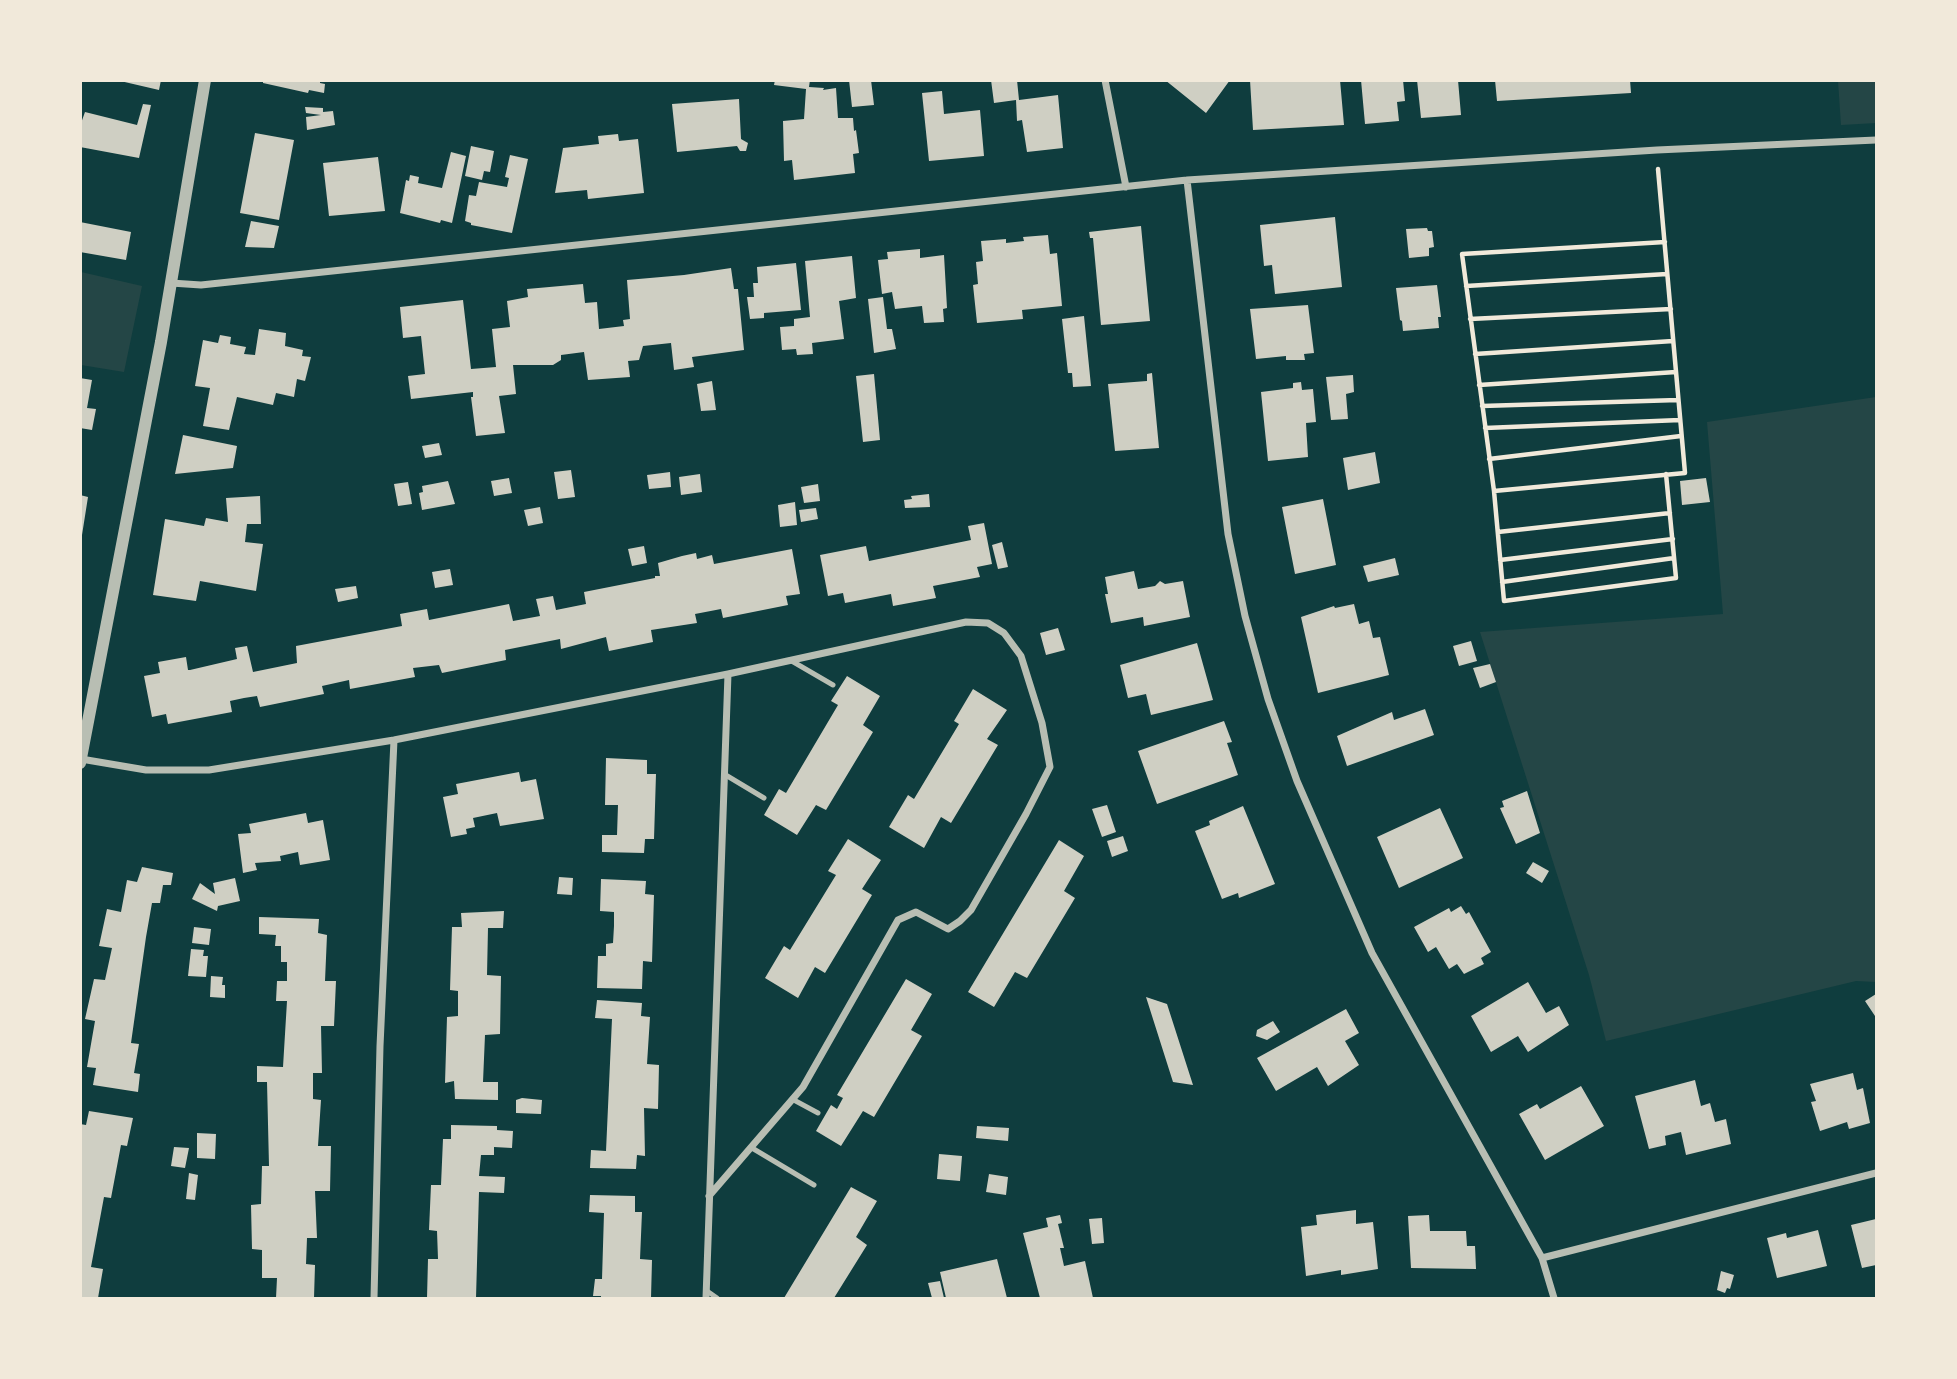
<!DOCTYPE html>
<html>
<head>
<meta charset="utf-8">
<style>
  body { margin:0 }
  #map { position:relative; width:1957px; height:1379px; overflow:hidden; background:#0f3d3e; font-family:Commissioner,sans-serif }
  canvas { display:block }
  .frame { position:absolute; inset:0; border:82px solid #f1e9da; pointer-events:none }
</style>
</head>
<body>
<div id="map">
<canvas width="1957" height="1379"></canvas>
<div class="frame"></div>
</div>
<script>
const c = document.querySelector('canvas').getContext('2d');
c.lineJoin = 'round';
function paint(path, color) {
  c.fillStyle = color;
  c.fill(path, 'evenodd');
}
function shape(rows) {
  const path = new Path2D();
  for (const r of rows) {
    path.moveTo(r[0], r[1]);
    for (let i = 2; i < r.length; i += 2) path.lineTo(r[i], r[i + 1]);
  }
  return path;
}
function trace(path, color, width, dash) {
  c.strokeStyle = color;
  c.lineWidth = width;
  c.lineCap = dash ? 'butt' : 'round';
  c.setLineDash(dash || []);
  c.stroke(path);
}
const green = shape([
  [1838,81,1876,81,1876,123,1841,125],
  [81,272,142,286,124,372,81,365],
  [1876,397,1876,982,1856,981,1606,1041,1589,975,1480,632,1723,614,1707,422]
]);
const building = shape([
  [116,80,161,80,159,90],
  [263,80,320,80,320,83,325,84,324,93,309,90,308,93,263,83],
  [775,80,810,80,809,87,824,88,823,90,836,88,838,118,853,118,854,131,856,130,859,153,853,154,855,173,794,180,792,160,784,161,783,121,804,119,806,89,774,85],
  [849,80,871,80,874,105,852,107],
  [991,80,1017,80,1019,100,1058,95,1063,148,1027,152,1022,120,1017,121,1016,100,994,103],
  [1165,80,1230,80,1206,113],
  [1250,80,1340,80,1344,125,1253,130],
  [1361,80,1403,80,1405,101,1397,102,1399,121,1365,124],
  [1417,80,1458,80,1461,115,1421,118],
  [1495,80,1630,80,1631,93,1497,101],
  [942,91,944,114,980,110,984,156,929,161,922,93],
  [739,99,741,139,748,143,746,151,740,151,737,146,677,152,672,104],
  [143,104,151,105,139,158,80,147,80,126,85,112,137,125],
  [305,107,323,108,323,112,333,111,335,125,307,130,306,117,321,115,306,113],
  [255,133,294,140,279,220,240,213],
  [618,134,619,141,638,139,644,193,588,199,587,190,555,193,563,148,599,144,598,136],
  [471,146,494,151,490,172,484,171,482,180,465,176],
  [451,152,466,156,452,223,441,220,440,223,400,213,406,180,409,181,410,175,419,177,418,183,442,188],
  [510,155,528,159,512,233,471,225,471,223,465,221,469,195,476,196,479,182,507,187,509,178,505,177],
  [378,157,385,211,329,216,323,163],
  [1335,217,1342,287,1275,294,1272,265,1264,266,1260,225],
  [251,221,279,226,274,248,245,247],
  [80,222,131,232,126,260,80,252],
  [1141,226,1150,321,1101,325,1093,238,1090,238,1089,232],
  [1427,228,1428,231,1432,231,1434,247,1429,248,1429,256,1409,258,1406,229],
  [1048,235,1050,254,1057,253,1062,306,1022,310,1023,319,977,323,973,285,978,284,976,262,983,261,981,241,1006,239,1006,243,1024,241,1023,237],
  [920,249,920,258,944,255,947,308,943,309,944,322,924,323,922,306,895,309,892,292,882,294,878,260,888,259,887,252],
  [852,256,856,298,839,301,844,339,812,343,813,354,797,355,796,349,782,350,780,327,794,326,794,319,810,317,805,261],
  [796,263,801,310,764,313,764,318,750,319,747,297,754,297,753,283,758,283,757,267],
  [731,268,734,289,738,289,744,350,692,357,694,367,674,370,671,343,643,346,639,360,628,361,630,377,588,380,584,352,561,355,561,360,553,365,513,365,516,394,499,396,505,433,476,436,471,397,473,397,473,392,411,399,408,376,425,374,421,336,403,338,400,307,463,300,471,369,496,367,492,329,510,327,507,301,528,297,527,289,583,284,585,303,597,302,599,329,624,326,623,320,630,319,627,280,684,275],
  [1437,285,1441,317,1438,317,1439,328,1403,331,1402,321,1400,320,1396,288],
  [883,297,887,329,892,329,896,349,874,353,868,299],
  [1308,305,1314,353,1304,354,1305,360,1286,360,1286,356,1256,359,1250,309],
  [1084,316,1091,386,1073,387,1072,373,1068,373,1062,319],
  [259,329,286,333,285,346,303,350,302,356,311,357,305,381,297,379,294,397,276,393,273,405,237,397,229,430,203,426,210,388,195,386,203,340,218,343,220,335,231,337,230,344,246,347,244,354,255,355],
  [1152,373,1159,448,1115,451,1108,384,1147,381,1147,374],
  [874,374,880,440,863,442,856,376],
  [1353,375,1354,392,1346,394,1348,419,1331,420,1326,377],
  [80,378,92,380,87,408,96,409,92,430,80,428],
  [712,381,716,410,701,411,697,384],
  [1301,382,1302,390,1313,389,1316,422,1306,423,1308,457,1268,461,1261,392,1293,388,1293,383],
  [183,435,237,446,233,468,175,474],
  [439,443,442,455,425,458,422,446],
  [1375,452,1380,483,1348,490,1343,458],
  [571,470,575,497,558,499,554,472],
  [670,472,671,487,649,489,647,475],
  [700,474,702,492,681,495,679,477],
  [509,478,512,493,494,496,491,481],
  [1706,478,1710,502,1682,505,1680,481],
  [448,481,455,504,422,510,419,493,423,492,422,486],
  [408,482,412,504,398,506,394,484],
  [818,484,820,501,804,503,801,487],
  [929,494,930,507,905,508,904,500,912,499,911,496],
  [80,495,88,497,82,535,80,535],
  [260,496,261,524,247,524,245,542,263,544,256,591,200,581,196,601,153,595,165,519,204,526,206,518,228,522,226,498],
  [1323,499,1336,565,1295,574,1282,507],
  [795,502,797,525,780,527,778,505],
  [540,507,543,523,528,526,524,510],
  [816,508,818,519,801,522,799,510],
  [984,523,992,564,977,567,980,577,933,586,936,598,893,606,891,594,845,603,843,593,828,596,820,555,866,546,869,561,971,540,968,526],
  [1002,542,1008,567,998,569,992,545],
  [644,546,647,563,632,566,628,549],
  [792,549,800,594,786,596,788,605,723,618,721,609,695,614,697,623,651,630,653,642,609,651,606,637,561,649,560,639,505,650,506,660,442,673,439,665,413,668,415,677,350,689,349,680,322,686,324,694,260,707,257,696,244,698,230,701,232,712,168,724,166,714,152,717,144,676,160,673,158,662,186,657,188,670,190,670,237,659,235,648,247,646,253,672,297,663,296,646,402,626,400,614,427,609,429,620,509,604,513,621,540,616,536,599,553,596,556,610,586,604,584,592,655,578,655,576,660,576,658,563,682,556,696,553,697,559,712,555,714,564],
  [1395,558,1399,575,1368,582,1363,566],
  [450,569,453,585,435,588,432,572],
  [1134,571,1138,589,1155,586,1160,581,1165,584,1183,581,1190,617,1144,626,1143,617,1111,623,1105,594,1108,594,1105,577],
  [356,586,358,598,338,602,335,589],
  [1354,604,1359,624,1369,621,1373,638,1380,637,1389,675,1318,693,1301,617,1334,606,1335,608],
  [1058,628,1065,650,1046,655,1040,633],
  [1471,641,1477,661,1459,666,1453,646],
  [1197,643,1213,700,1151,715,1146,694,1128,698,1120,665],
  [1490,664,1496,682,1480,688,1473,668],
  [847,676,880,696,863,725,873,732,826,810,816,805,797,835,764,815,779,789,786,793,838,705,831,701],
  [973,689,1007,710,987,739,998,745,951,823,941,817,924,848,889,827,908,795,914,799,959,724,954,721],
  [1425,709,1434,735,1347,766,1337,736,1392,712,1394,720],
  [1224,721,1232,742,1227,743,1238,775,1157,804,1138,751],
  [606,758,647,760,647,774,656,774,654,839,645,839,644,853,602,852,602,835,617,835,618,805,605,805],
  [519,772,521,782,536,779,544,819,500,826,497,813,473,818,475,827,466,829,467,834,451,837,443,797,458,794,456,784],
  [1527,791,1540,833,1516,844,1500,808,1504,807,1502,801],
  [1107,805,1116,832,1102,837,1092,809],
  [1243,806,1275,884,1239,898,1238,893,1222,899,1195,831,1210,825,1209,821],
  [1440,808,1463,858,1399,888,1377,837],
  [306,813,308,823,323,820,330,860,300,865,298,852,280,856,281,861,255,863,257,870,243,873,238,834,251,833,249,824],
  [1123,836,1128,851,1112,857,1107,841],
  [848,839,881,860,862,889,872,895,825,973,815,967,798,998,765,978,784,946,790,950,836,875,828,871],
  [1059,840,1084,856,1064,891,1075,898,1027,978,1015,972,994,1007,968,992],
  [1533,862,1549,871,1542,883,1526,873],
  [142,867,173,873,171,885,163,885,160,903,152,903,146,937,131,1043,139,1044,134,1073,140,1074,138,1092,93,1085,96,1068,87,1067,95,1021,85,1019,94,979,105,980,112,948,99,946,107,909,121,912,127,880,137,882],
  [559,877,573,878,572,895,557,894],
  [235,878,240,901,218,906,217,911,192,899,200,883,215,894,213,883],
  [601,879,646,881,645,894,654,895,652,962,643,961,642,989,597,988,598,956,606,956,606,944,613,943,614,926,614,912,600,911],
  [1461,906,1466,914,1469,912,1491,952,1481,958,1484,964,1464,974,1457,964,1449,969,1436,947,1428,952,1414,927,1449,908,1451,912],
  [504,911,503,928,488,928,487,975,501,976,500,1034,485,1035,483,1082,498,1082,498,1100,455,1099,454,1081,445,1083,447,1017,458,1016,458,991,450,990,452,927,462,927,461,913],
  [259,917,319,919,318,933,327,935,325,981,336,981,334,1026,321,1026,322,1073,313,1073,313,1099,321,1100,318,1146,331,1146,330,1191,315,1191,317,1238,307,1238,306,1264,315,1265,314,1298,276,1298,277,1278,262,1278,262,1250,252,1249,251,1205,261,1204,262,1166,269,1166,267,1082,257,1082,257,1066,283,1067,287,1001,276,1001,277,981,287,981,287,962,281,962,281,946,275,946,276,935,259,934],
  [194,927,211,929,209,945,192,943],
  [191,949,204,950,203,956,208,956,206,977,188,976],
  [211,976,223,977,222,985,225,985,225,998,210,997],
  [906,979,932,994,911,1030,922,1036,874,1117,863,1111,841,1146,816,1131,831,1105,837,1109,843,1098,837,1095],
  [1528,982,1546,1013,1559,1006,1569,1025,1528,1052,1518,1036,1491,1052,1471,1016],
  [1876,994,1876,1015,1875,1016,1865,1001],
  [1146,997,1167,1004,1193,1085,1173,1082],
  [597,1000,642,1003,641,1016,650,1017,647,1064,659,1065,658,1109,644,1108,645,1156,637,1155,636,1169,590,1168,591,1150,606,1151,612,1019,595,1018],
  [1346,1009,1359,1033,1345,1041,1359,1065,1328,1086,1317,1067,1276,1091,1257,1058],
  [1273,1021,1280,1032,1267,1040,1256,1036,1257,1030],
  [1853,1073,1857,1090,1863,1088,1870,1123,1849,1129,1847,1122,1820,1131,1811,1102,1816,1101,1810,1084],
  [1695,1080,1701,1106,1710,1103,1715,1122,1726,1119,1731,1144,1686,1155,1681,1132,1665,1136,1666,1145,1649,1149,1635,1096],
  [1581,1086,1604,1126,1545,1160,1519,1114,1537,1104,1540,1109],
  [522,1098,542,1100,541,1114,516,1113,516,1100],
  [89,1111,133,1118,127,1146,121,1145,111,1198,104,1197,91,1267,103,1269,98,1298,80,1298,80,1124,86,1125],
  [451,1125,497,1126,497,1130,513,1131,512,1148,494,1147,494,1155,481,1155,479,1176,505,1177,504,1193,479,1192,476,1298,427,1298,428,1259,438,1259,437,1231,429,1230,431,1185,441,1185,443,1139,451,1139],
  [977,1126,1009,1128,1008,1141,976,1138],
  [197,1133,216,1134,215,1159,197,1158],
  [174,1147,189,1148,185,1168,171,1166],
  [939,1154,962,1156,960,1181,937,1179],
  [189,1173,198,1175,195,1200,186,1199],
  [989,1174,1008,1177,1006,1195,986,1192],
  [851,1187,877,1201,856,1237,867,1245,834,1298,784,1298],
  [590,1195,635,1196,635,1212,642,1212,640,1259,652,1260,651,1298,601,1298,601,1296,593,1296,595,1279,602,1279,604,1213,589,1212],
  [1356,1210,1356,1224,1373,1222,1378,1269,1341,1275,1341,1270,1306,1276,1301,1227,1317,1225,1316,1215],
  [1060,1215,1062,1223,1058,1224,1064,1248,1060,1248,1064,1266,1085,1261,1093,1298,1040,1298,1023,1233,1048,1227,1046,1218],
  [1429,1215,1430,1231,1466,1231,1467,1246,1475,1246,1476,1269,1411,1268,1408,1216],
  [1102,1218,1104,1243,1092,1244,1089,1219],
  [1876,1219,1876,1265,1862,1268,1851,1225],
  [1818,1230,1827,1266,1777,1278,1767,1238,1786,1233,1787,1238],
  [997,1259,1007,1298,946,1298,940,1272],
  [1721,1271,1734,1275,1730,1289,1727,1288,1725,1293,1717,1290],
  [940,1281,944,1298,932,1298,928,1283]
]);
const path = shape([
  [1665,242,1462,254,1494,491,1504,601,1676,578,1666,474],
  [1466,286,1667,274],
  [1470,319,1671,309],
  [1475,354,1673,341],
  [1479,385,1676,372],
  [1482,406,1678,400],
  [1485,428,1680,420],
  [1489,459,1681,436],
  [1494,491,1685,473,1658,169],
  [1498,532,1670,513],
  [1500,560,1673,539],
  [1502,582,1674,558]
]);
const service = shape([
  [790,660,833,685],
  [724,774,764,798],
  [792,1099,818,1113],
  [752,1148,814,1185],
  [707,1291,717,1298]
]);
const minor = shape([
  [1105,80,1126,187],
  [1187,180,1228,534,1245,616,1268,699,1297,781,1372,953,1542,1258,1554,1298],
  [171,283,201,285,1187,180,1657,150,1876,140],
  [81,759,146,770,209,770,394,740,728,674,966,622,988,623,1004,633,1021,656,1042,723,1050,767,1026,814,971,910,960,921,948,929,916,912,898,920,803,1087,709,1196],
  [1542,1258,1876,1173],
  [374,1298,380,1046,394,740],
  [706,1298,728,674]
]);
const tertiary = shape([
  [80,763,161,342,205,80]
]);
paint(green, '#244646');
paint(building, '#cfcfc3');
trace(path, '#f1e9da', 4.5);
trace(service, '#b8beb3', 5);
trace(minor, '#b8beb3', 7);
trace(tertiary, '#b8beb3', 12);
</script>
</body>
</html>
